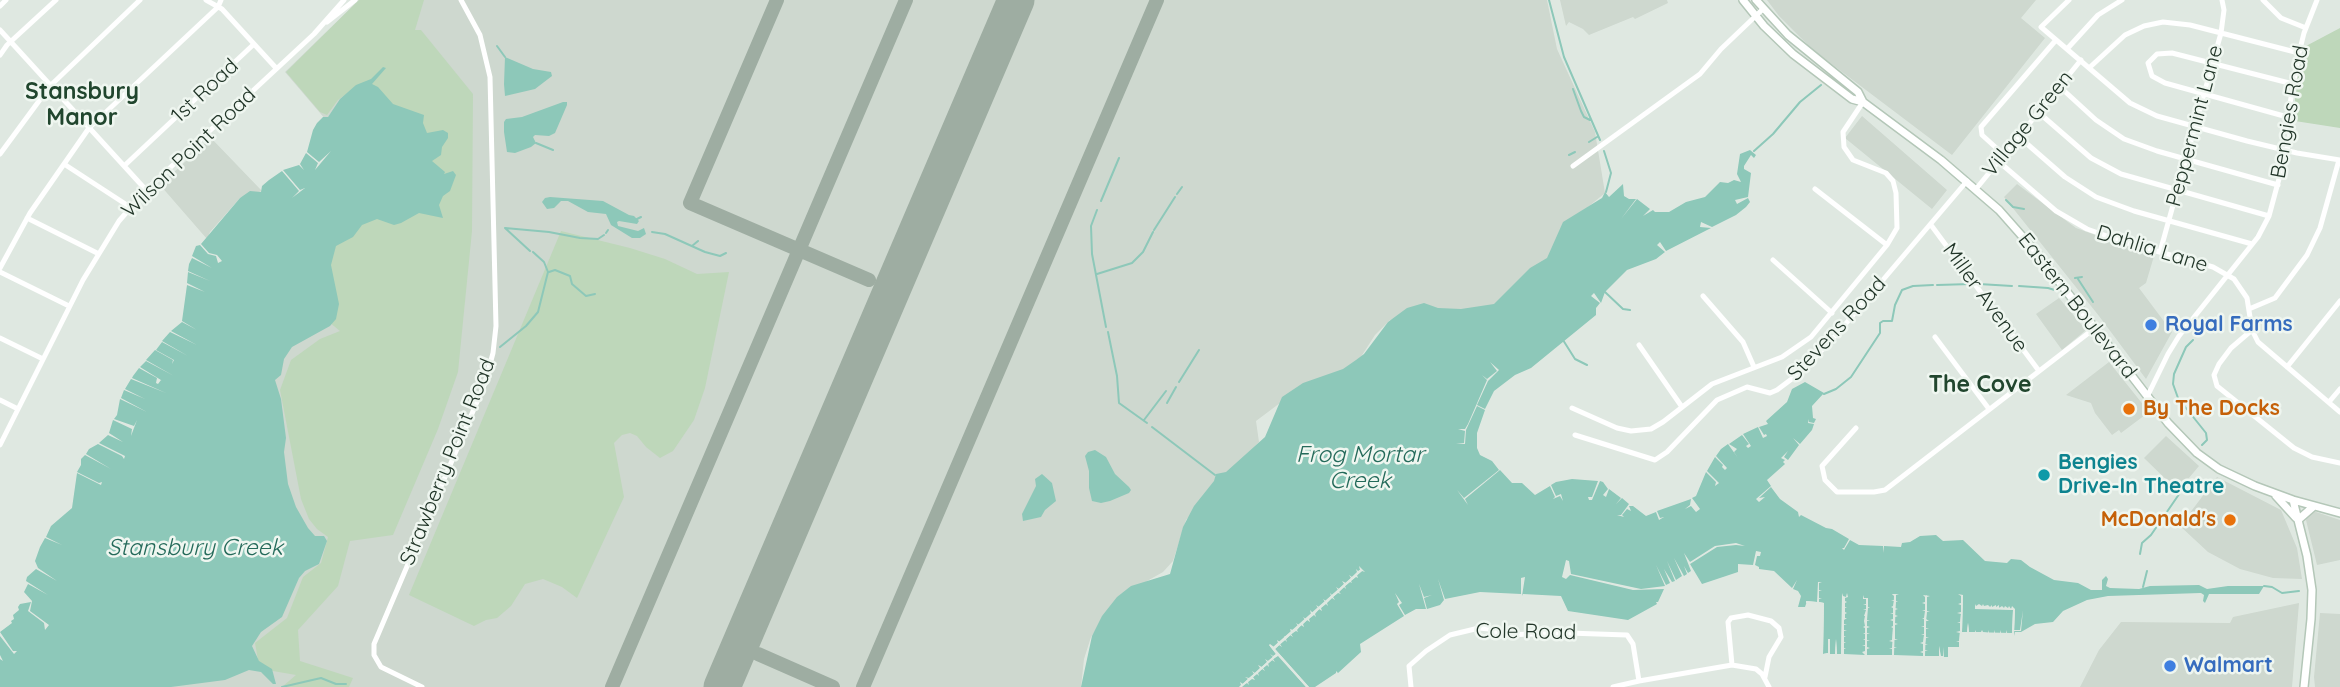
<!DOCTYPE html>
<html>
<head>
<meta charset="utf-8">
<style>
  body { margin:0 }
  canvas { display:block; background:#dfe8e1 }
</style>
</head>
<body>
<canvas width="2340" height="687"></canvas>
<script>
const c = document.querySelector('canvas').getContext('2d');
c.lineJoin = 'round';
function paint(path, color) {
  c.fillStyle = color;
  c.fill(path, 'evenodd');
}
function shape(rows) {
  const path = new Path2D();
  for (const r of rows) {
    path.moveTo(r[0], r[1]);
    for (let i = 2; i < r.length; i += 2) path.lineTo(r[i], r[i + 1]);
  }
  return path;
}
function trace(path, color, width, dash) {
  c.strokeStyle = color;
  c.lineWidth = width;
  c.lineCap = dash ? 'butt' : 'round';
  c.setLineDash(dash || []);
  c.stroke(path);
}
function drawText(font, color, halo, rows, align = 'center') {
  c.font = font + ' Quicksand,sans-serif';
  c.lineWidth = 5;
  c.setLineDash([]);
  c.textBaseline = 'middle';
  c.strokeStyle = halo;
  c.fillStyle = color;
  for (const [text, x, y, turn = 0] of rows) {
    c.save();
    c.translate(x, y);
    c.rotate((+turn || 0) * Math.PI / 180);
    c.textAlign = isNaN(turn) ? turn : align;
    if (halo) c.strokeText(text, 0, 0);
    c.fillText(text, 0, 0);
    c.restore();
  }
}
const built = shape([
  [359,0,1547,0,1557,49,1595,132,1605,193,1560,230,1562,248,1489,309,1390,320,1375,335,1357,363,1284,400,1256,421,1259,442,1186,520,1173,561,1163,572,1133,589,1111,607,1091,637,1084,659,1081,687,142,687,247,653,310,537,289,497,271,383,350,94,337,105,326,120,285,72],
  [1560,0,1667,0,1668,3,1635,19,1633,17,1589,35,1583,29,1569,22,1566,26],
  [1767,0,2036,0,2021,18,2045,38,1952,155,1813,50,1779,16],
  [1862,116,1947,190,1932,209,1845,138],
  [211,138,262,191,240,198,210,232,207,239,160,185],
  [2017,184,2076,228,2154,256,2146,283,2139,288,2172,332,2146,379,2099,316,2004,197],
  [2059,298,2086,330,2062,350,2036,314],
  [2109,362,2149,412,2121,433,2119,430,2112,435,2095,413,2091,403,2066,395],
  [2166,436,2199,466,2178,491,2144,458],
  [2217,477,2281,510,2297,548,2302,579,2273,578,2240,569,2208,552,2180,526],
  [2310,510,2340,520,2340,560,2317,565,2306,520],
  [2299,603,2292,687,2080,687,2099,650,2121,622,2230,623,2233,617],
  [2320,613,2340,614,2340,687,2315,687,2314,677]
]);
const green = shape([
  [359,0,424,0,415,30,421,30,473,94,472,231,458,372,438,429,393,535,350,541,338,586,298,630,300,661,353,678,349,687,282,687,296,675,267,670,262,666,258,660,255,643,287,618,303,577,321,563,328,537,317,529,309,519,301,499,280,390,291,360,320,339,340,331,329,322,328,266,351,90,338,100,327,115,320,112,286,72],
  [2340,28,2340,128,2295,121,2294,117,2296,83,2306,46],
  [561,231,630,248,665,259,697,274,729,272,705,388,694,420,673,451,660,458,646,447,637,436,630,433,622,435,614,443,624,497,577,598,562,587,543,579,525,584,511,606,497,618,486,620,474,626,409,595]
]);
const water = shape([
  [505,57,533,69,551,72,552,76,535,89,505,96,504,84],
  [383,67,386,68,372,84,378,87,393,104,424,115,423,123,427,133,443,130,448,133,448,138,442,147,441,155,432,161,445,172,444,174,453,171,456,175,450,191,443,196,439,205,443,218,419,213,401,223,394,225,377,219,362,225,353,237,336,246,331,265,339,304,336,319,330,326,292,347,284,359,281,375,275,380,281,399,286,438,284,452,288,484,296,507,308,528,315,536,324,536,327,541,319,564,305,571,299,578,282,617,261,632,252,646,259,661,272,669,276,684,273,684,261,672,249,670,225,680,171,687,0,687,0,659,3,661,0,655,0,636,14,654,17,651,13,651,0,632,12,623,11,621,14,619,13,615,19,610,18,607,20,604,31,602,28,611,44,623,45,630,49,625,30,611,32,601,24,592,28,584,48,595,26,581,27,577,36,569,57,581,38,568,35,561,40,547,45,538,62,545,46,537,51,526,72,508,77,473,101,485,102,482,99,483,77,472,81,465,81,459,85,455,111,469,86,454,89,449,98,444,122,456,124,459,125,456,99,443,108,435,123,442,109,433,113,420,132,429,131,436,137,420,134,426,114,419,117,415,120,399,147,412,121,398,124,390,145,399,125,389,131,379,166,393,132,378,133,376,139,368,157,378,156,383,158,384,161,380,169,385,140,367,146,361,174,376,146,360,155,350,173,360,172,364,174,360,156,350,162,342,188,356,162,341,170,332,197,345,171,331,182,322,197,330,182,321,187,285,205,292,187,283,188,272,210,281,188,271,189,264,192,258,212,268,192,256,196,246,200,245,208,254,216,256,218,263,222,261,217,255,209,253,201,244,240,198,250,191,261,192,262,186,269,180,274,187,269,180,282,171,299,191,292,198,305,188,300,190,283,170,299,165,304,170,300,164,306,153,318,163,315,170,331,151,319,162,307,152,313,130,317,123,323,117,328,117,340,99,356,85,371,79],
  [563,102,567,102,567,105,555,133,549,136,535,135,533,137,536,143,531,147,515,153,507,152,504,132,504,122,506,119,522,117],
  [1750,150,1756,155,1754,158,1751,155,1744,166,1744,169,1751,173,1748,197,1735,200,1737,204,1748,198,1750,202,1746,207,1736,215,1712,227,1701,222,1700,227,1711,228,1666,251,1660,242,1657,245,1665,252,1656,259,1627,270,1605,292,1601,303,1594,293,1591,296,1600,303,1596,308,1596,315,1531,368,1515,375,1494,391,1485,409,1477,405,1488,381,1499,370,1490,362,1497,371,1487,379,1482,375,1487,380,1468,424,1465,429,1458,429,1465,431,1464,443,1456,444,1465,444,1466,430,1477,406,1485,410,1477,433,1477,448,1480,455,1492,461,1499,470,1464,498,1457,490,1468,505,1465,499,1500,470,1512,483,1522,483,1535,495,1550,486,1555,497,1553,499,1560,496,1563,501,1561,494,1556,496,1551,485,1556,482,1572,479,1598,481,1592,497,1588,497,1589,500,1592,500,1600,481,1603,482,1608,489,1603,495,1606,497,1609,489,1621,498,1616,504,1622,498,1629,504,1621,515,1617,515,1624,517,1622,515,1627,509,1631,511,1629,506,1633,506,1646,516,1656,512,1659,520,1664,517,1660,518,1657,511,1691,499,1690,505,1685,509,1691,506,1696,512,1700,509,1692,498,1696,496,1706,472,1716,482,1715,486,1719,483,1707,471,1715,457,1723,465,1722,467,1725,470,1727,468,1716,456,1721,449,1728,444,1738,458,1734,452,1737,449,1729,444,1742,435,1749,444,1746,446,1748,448,1751,446,1743,434,1758,427,1763,438,1767,436,1766,434,1764,435,1759,427,1768,424,1766,421,1787,402,1792,389,1805,382,1824,393,1812,406,1813,418,1816,419,1814,423,1809,422,1809,419,1808,423,1814,424,1812,430,1800,444,1793,438,1799,445,1788,460,1784,457,1788,451,1781,458,1785,460,1783,462,1785,464,1767,480,1771,486,1756,499,1759,502,1765,497,1759,498,1771,487,1780,499,1798,512,1799,517,1801,515,1826,528,1832,529,1849,539,1844,548,1842,548,1844,550,1850,540,1859,545,1883,546,1883,553,1884,546,1901,547,1902,543,1910,542,1920,536,1936,535,1943,541,1963,540,1985,561,2007,563,2011,559,2021,560,2030,567,2054,580,2078,583,2091,590,2102,590,2102,580,2106,576,2108,579,2106,586,2110,588,2139,589,2150,586,2199,585,2207,589,2228,586,2264,586,2259,594,2209,594,2205,603,2203,601,2204,595,2201,593,2108,596,2087,600,2063,611,2053,622,2035,624,2021,632,2015,632,2014,636,2015,609,1979,606,1975,607,2013,610,2012,633,1969,632,1968,623,1967,632,1962,632,1963,595,1962,595,1959,647,1948,647,1948,657,1940,657,1940,646,1939,656,1925,656,1927,596,1926,595,1923,656,1894,655,1896,594,1892,594,1894,595,1892,655,1867,655,1867,598,1865,655,1844,654,1843,596,1841,654,1837,654,1836,639,1835,654,1830,654,1829,639,1828,653,1823,654,1824,603,1819,602,1818,599,1817,602,1807,601,1805,607,1798,607,1801,596,1798,591,1793,589,1797,580,1792,588,1774,571,1759,569,1759,567,1755,565,1757,556,1760,556,1761,552,1756,551,1753,565,1738,564,1738,572,1702,584,1690,564,1717,547,1736,545,1745,546,1736,543,1715,546,1690,562,1684,553,1691,571,1688,573,1684,566,1687,574,1684,576,1674,558,1682,576,1676,580,1667,561,1675,581,1672,582,1664,569,1670,583,1666,585,1656,565,1665,586,1641,589,1571,574,1569,561,1566,560,1562,577,1566,579,1570,575,1633,590,1664,589,1658,602,1656,602,1657,604,1628,620,1568,611,1561,596,1523,594,1522,596,1525,577,1521,578,1521,594,1480,592,1445,599,1438,579,1444,600,1440,605,1427,609,1424,598,1432,595,1424,597,1419,584,1426,609,1416,609,1405,615,1399,605,1402,603,1395,593,1399,602,1397,604,1404,616,1360,644,1361,652,1338,673,1336,671,1336,673,1315,687,1309,687,1275,649,1362,571,1361,569,1273,647,1269,645,1276,654,1239,687,1081,687,1092,636,1102,616,1117,597,1131,586,1170,574,1183,527,1194,506,1214,481,1216,474,1226,472,1265,437,1282,397,1303,383,1343,369,1356,360,1364,354,1388,322,1407,308,1424,303,1438,308,1461,309,1494,304,1530,268,1547,258,1563,222,1602,198,1605,192,1609,197,1623,184,1624,196,1629,199,1636,199,1621,219,1637,199,1650,209,1643,216,1653,210,1655,212,1669,212,1686,202,1705,197,1720,182,1728,183,1734,180,1741,182,1737,174,1740,154],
  [550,197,603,201,629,215,634,216,639,221,637,224,619,221,617,222,618,226,638,231,644,228,646,234,640,238,632,238,611,225,606,214,588,212,568,201,561,201,554,208,547,209,542,202,545,198],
  [1095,450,1106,457,1115,474,1129,487,1131,490,1129,493,1110,501,1101,503,1092,501,1089,488,1089,471,1085,456,1088,452],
  [1042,474,1052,483,1056,501,1045,510,1041,517,1023,521,1022,514,1036,486,1035,479],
  [1278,655,1306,687,1242,687]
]);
const pier = shape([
  [1359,566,1365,572,1362,571,1357,575,1358,578,1356,577,1351,581,1352,583,1350,582,1345,586,1346,589,1344,587,1339,592,1341,594,1338,593,1333,597,1335,600,1332,598,1327,603,1328,606,1326,604,1321,608,1322,611,1319,609,1315,614,1316,617,1314,615,1309,619,1310,622,1307,620,1303,624,1304,627,1301,625,1297,630,1298,632,1296,631,1291,634,1293,637,1290,635,1286,639,1287,642,1285,640,1280,644,1282,647,1279,645,1275,649,1309,687,1306,687,1278,656,1273,659,1275,662,1272,660,1268,663,1269,667,1267,665,1263,668,1265,671,1262,669,1258,673,1259,676,1257,674,1253,677,1255,680,1252,679,1248,682,1249,685,1247,683,1239,687,1241,685,1240,682,1243,684,1248,679,1245,677,1249,678,1254,674,1252,671,1255,673,1260,668,1258,665,1262,667,1267,662,1265,659,1268,661,1273,657,1270,654,1273,656,1276,654,1269,645,1270,644,1274,647,1278,643,1277,640,1280,642,1285,637,1284,636,1286,636,1291,632,1290,629,1293,630,1298,626,1296,623,1299,625,1305,620,1303,617,1306,619,1311,614,1310,610,1313,613,1318,608,1316,605,1319,607,1325,602,1323,599,1326,601,1331,596,1330,593,1332,595,1338,590,1336,587,1339,589,1344,584,1342,581,1346,583,1351,578,1349,575,1352,577,1357,572,1356,569,1358,571,1360,570],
  [1818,582,1822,582,1819,583,1819,590,1822,590,1819,591,1819,598,1822,599,1819,599,1819,602,1824,603,1823,654,1828,653,1828,639,1830,639,1830,654,1835,654,1836,639,1837,654,1841,654,1842,593,1843,596,1846,597,1847,593,1848,597,1845,598,1845,601,1847,602,1845,603,1845,607,1847,607,1845,608,1845,612,1847,613,1845,614,1845,618,1847,618,1844,620,1844,624,1847,625,1844,625,1844,630,1847,630,1844,631,1844,636,1846,636,1844,637,1844,642,1846,642,1844,643,1844,648,1846,648,1844,649,1844,655,1865,655,1862,652,1865,651,1865,646,1862,646,1865,645,1865,640,1863,640,1865,639,1865,634,1863,633,1865,633,1865,628,1863,627,1865,626,1864,621,1865,616,1864,616,1866,610,1863,610,1866,609,1866,605,1863,604,1866,604,1866,599,1863,599,1863,595,1864,598,1868,598,1868,607,1870,607,1868,608,1867,620,1870,621,1867,621,1867,626,1870,627,1867,628,1867,633,1870,633,1867,634,1867,640,1870,641,1867,641,1867,647,1870,648,1867,649,1867,655,1892,655,1892,649,1889,648,1892,648,1893,642,1889,641,1892,640,1893,628,1891,627,1893,626,1893,621,1890,620,1893,619,1893,614,1890,613,1893,613,1893,608,1891,607,1893,606,1894,601,1891,601,1894,600,1894,596,1892,594,1899,594,1896,595,1896,601,1898,601,1896,602,1895,608,1898,609,1895,610,1895,615,1898,616,1895,617,1895,623,1898,624,1895,625,1895,639,1898,640,1894,640,1894,647,1897,648,1894,648,1894,656,1923,656,1923,653,1920,652,1923,651,1923,644,1920,643,1923,642,1924,635,1921,634,1924,634,1924,627,1921,626,1924,626,1924,619,1922,619,1924,618,1925,611,1922,610,1925,610,1925,604,1922,603,1925,602,1925,597,1923,595,1930,596,1927,597,1927,611,1930,611,1927,612,1926,619,1929,621,1926,621,1926,628,1929,629,1926,629,1926,637,1929,637,1926,638,1925,644,1928,645,1925,645,1925,650,1928,651,1925,651,1925,657,1939,656,1939,646,1941,656,1943,656,1943,647,1944,657,1948,657,1948,647,1959,647,1959,642,1956,642,1959,641,1960,633,1956,632,1960,631,1960,623,1957,623,1960,622,1961,614,1957,613,1961,612,1961,605,1958,604,1961,603,1961,596,1958,594,1963,595,1962,632,1967,632,1968,623,1969,632,1975,632,1975,630,1976,632,1981,632,1982,630,1983,632,1988,633,1988,630,1989,633,1994,633,1994,630,1995,633,2000,633,2001,630,2001,633,2006,633,2006,630,2007,633,2012,633,2013,610,1975,609,1975,604,1976,606,1979,604,1982,606,1983,604,1984,606,1988,605,1990,607,1992,605,1992,607,1996,605,1996,607,1999,605,1999,608,2002,606,2004,608,2005,606,2008,608,2009,606,2011,609,2012,606,2015,609,2014,630,2020,630,2023,610,2021,631,2014,631,2014,638,2011,634,1962,633,1961,649,1951,650,1951,659,1821,656,1823,605,1806,603,1806,601,1817,602]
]);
const stream = shape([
  [1549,0,1564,57,1600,140],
  [497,46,505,57],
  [1573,89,1581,111,1584,117,1590,120],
  [1589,142,1597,137],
  [536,143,553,150],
  [1604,151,1611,173,1606,192],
  [1754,151,1773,134,1800,102,1821,85],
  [1569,155,1575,152],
  [1177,194,1182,187],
  [2006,200,2013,207,2024,209],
  [1101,201,1119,158],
  [1097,210,1091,226,1092,254,1106,327],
  [637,219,641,217],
  [505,228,549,232,580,238,598,239,604,235],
  [505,228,530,251],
  [1154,230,1175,197],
  [652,232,665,234,705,252,720,256,726,253],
  [606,233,608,230],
  [692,246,698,241],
  [549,272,555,270,570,276,572,284,586,296,595,294],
  [1097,274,1132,263,1143,252,1153,232],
  [2075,278,2082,277],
  [2078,279,2093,302],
  [1979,284,2012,286],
  [1937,285,1971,284],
  [2019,286,2048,288,2058,291],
  [1605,292,1623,309,1630,310],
  [1108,332,1117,376,1119,403,1147,423],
  [1563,340,1575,359,1587,365],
  [2193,340,2186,347,2174,374,2173,384,2178,398,2206,433,2207,440,2202,445],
  [500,347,526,326,538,312,548,272,544,262,533,252],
  [1179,382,1199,350],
  [1824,394,1836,389,1851,377,1880,333,1880,323,1883,321,1892,321,1895,305,1902,290,1913,286,1933,285],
  [1167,403,1176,387],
  [1144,420,1166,391],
  [1152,427,1215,475],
  [2140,554,2142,543,2151,535,2184,487],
  [2264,586,2272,587,2282,593,2299,591],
  [2143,587,2147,571],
  [282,687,321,678,336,684,346,684]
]);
const taxiway = shape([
  [777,0,690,203,869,280],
  [758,654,833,687],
  [612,687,906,0],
  [863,687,1157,0]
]);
const runway = shape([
  [722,687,1016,0]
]);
const street = shape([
  [206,0,222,9,276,68],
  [2069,0,2041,27,2130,103,2157,116,2247,141,2297,153,2340,160],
  [2263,0,2281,18,2306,28],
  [0,6,6,0],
  [327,22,355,0],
  [0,30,146,190],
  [2067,49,2098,15,2122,0],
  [0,55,7,45,56,0],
  [2089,68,2125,35,2144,26,2163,22,2190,25,2299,53],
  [2060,87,2096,120,2124,139,2157,151,2278,185],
  [2038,112,2091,158,2121,174,2269,216],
  [2291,118,2165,83,2152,76,2148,63,2157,54,2172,53,2293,84],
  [2018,136,2065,177,2096,197,2134,211,2252,244],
  [0,154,50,86,140,0],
  [2003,154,1982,135,1981,127,2056,40],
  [1998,161,2056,211,2087,229,2124,242,2213,267,2234,279,2247,298,2252,330,2258,342,2340,412],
  [64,164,130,207],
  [124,166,254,44],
  [1573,166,1700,74,1721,49,1763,9],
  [1815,189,1887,245],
  [1976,189,2081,60],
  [27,218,97,253],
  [1931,225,2039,371],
  [2160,252,2221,33,2224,10,2222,0],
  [1773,260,1832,313],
  [0,268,30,213,89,128,218,7,221,0],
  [0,272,69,306],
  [1703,296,1743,342,1754,367],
  [2249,309,2275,298,2307,255,2320,228,2339,160],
  [2252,330,2231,348,2219,364,2214,375,2217,386,2294,448,2312,457,2340,463],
  [1935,337,1989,409],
  [0,338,43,359],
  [1639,345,1682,407],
  [2287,367,2340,301],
  [2147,397,2168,354,2179,336,2258,237,2269,216,2290,138,2289,109,2299,53,2304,33,2317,0],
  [0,400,18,409],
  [2329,402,2340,389],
  [1572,408,1617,428,1631,431,1651,429,1663,422,1712,384,1782,357,1811,337,1887,245,1897,228,1896,193,1893,181,1886,173,1853,160,1844,147,1843,132,1863,102],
  [1856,428,1822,466,1825,480,1837,492,1874,492,1885,490,2095,328],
  [1575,435,1655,460,1667,452,1717,400,1747,387,1770,393,1777,390,1801,372,1837,334,1967,181],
  [0,445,83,280,119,221,146,190,314,34,344,0],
  [1732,665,1728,622,1731,618,1748,615,1771,621,1779,628,1781,637,1769,657,1765,677],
  [422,687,381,667,374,655,374,644,485,383,493,353,496,326,490,77,480,35,461,0],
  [1411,687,1409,666,1426,651,1450,635,1479,628,1489,629,1500,635,1568,633,1627,635,1633,644,1639,681],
  [1613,687,1639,681,1732,665,1756,669,1762,674,1769,687]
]);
const secondary = shape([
  [1743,0,1764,26,1793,54,1852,99,1863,102,1941,160,1999,210,2037,253,2168,423,2197,453,2219,469,2255,486,2293,500,2340,513],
  [1756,0,1788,35,1858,92,1863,102],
  [2276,496,2296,518],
  [2293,500,2307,556,2312,590,2311,619,2304,687],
  [2298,520,2314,506]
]);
const markers = [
  [2151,325,7,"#3f7fe0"],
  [2129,409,7,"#e8710a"],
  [2044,475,7,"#0f9aa8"],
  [2230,520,7,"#e8710a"],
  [2170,666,7,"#3f7fe0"]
];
const streetNames = [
  ["1st Road",205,91,-43],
  ["Bengies Road",2290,112,-80],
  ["Village Green",2028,124,-51],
  ["Peppermint Lane",2195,126,-75],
  ["Wilson Point Road",189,153,-44],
  ["Dahlia Lane",2152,249,17],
  ["Miller Avenue",1985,298,54],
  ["Eastern Boulevard",2077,306,52],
  ["Stevens Road",1837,329,-47],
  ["Strawberry Point Road",448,462,-68],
  ["Cole Road",1526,632,1]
];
const shopNames = [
  ["Royal Farms",2165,325],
  ["Walmart",2184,666]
];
const foodNames = [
  ["By The Docks",2143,409],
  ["McDonald's",2216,520,"right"]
];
const cultureNames = [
  ["Bengies",2058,463],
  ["Drive-In Theatre",2058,487]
];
const neighbourhoodNames = [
  ["Stansbury",82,92],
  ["Manor",82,118],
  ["The Cove",1980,385]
];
const waterNames = [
  ["Frog Mortar",1360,455],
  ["Creek",1360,481],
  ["Stansbury Creek",195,548]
];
paint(built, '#ced8cf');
paint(green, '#bed7ba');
paint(water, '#8dc8b9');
paint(pier, '#dfe8e1');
trace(stream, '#8dc8b9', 2);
trace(taxiway, '#9eada2', 14);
trace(runway, '#9eada2', 37);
trace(secondary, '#b4c7b8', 10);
trace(street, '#fff', 5);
trace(secondary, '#fff', 7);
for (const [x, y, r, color] of markers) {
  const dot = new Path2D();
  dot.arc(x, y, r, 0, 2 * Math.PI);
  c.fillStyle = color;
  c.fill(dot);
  trace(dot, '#eff6f0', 2.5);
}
drawText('21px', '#223629', '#eff6f0', streetNames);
drawText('bold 21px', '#366cbe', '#eff6f0', shopNames, 'left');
drawText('bold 21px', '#c56008', '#eff6f0', foodNames, 'left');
drawText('bold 21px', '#0d838f', '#eff6f0', cultureNames, 'left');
drawText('bold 23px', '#21462e', '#eff6f0', neighbourhoodNames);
drawText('italic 23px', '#246a5a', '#eff6f0', waterNames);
</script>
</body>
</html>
